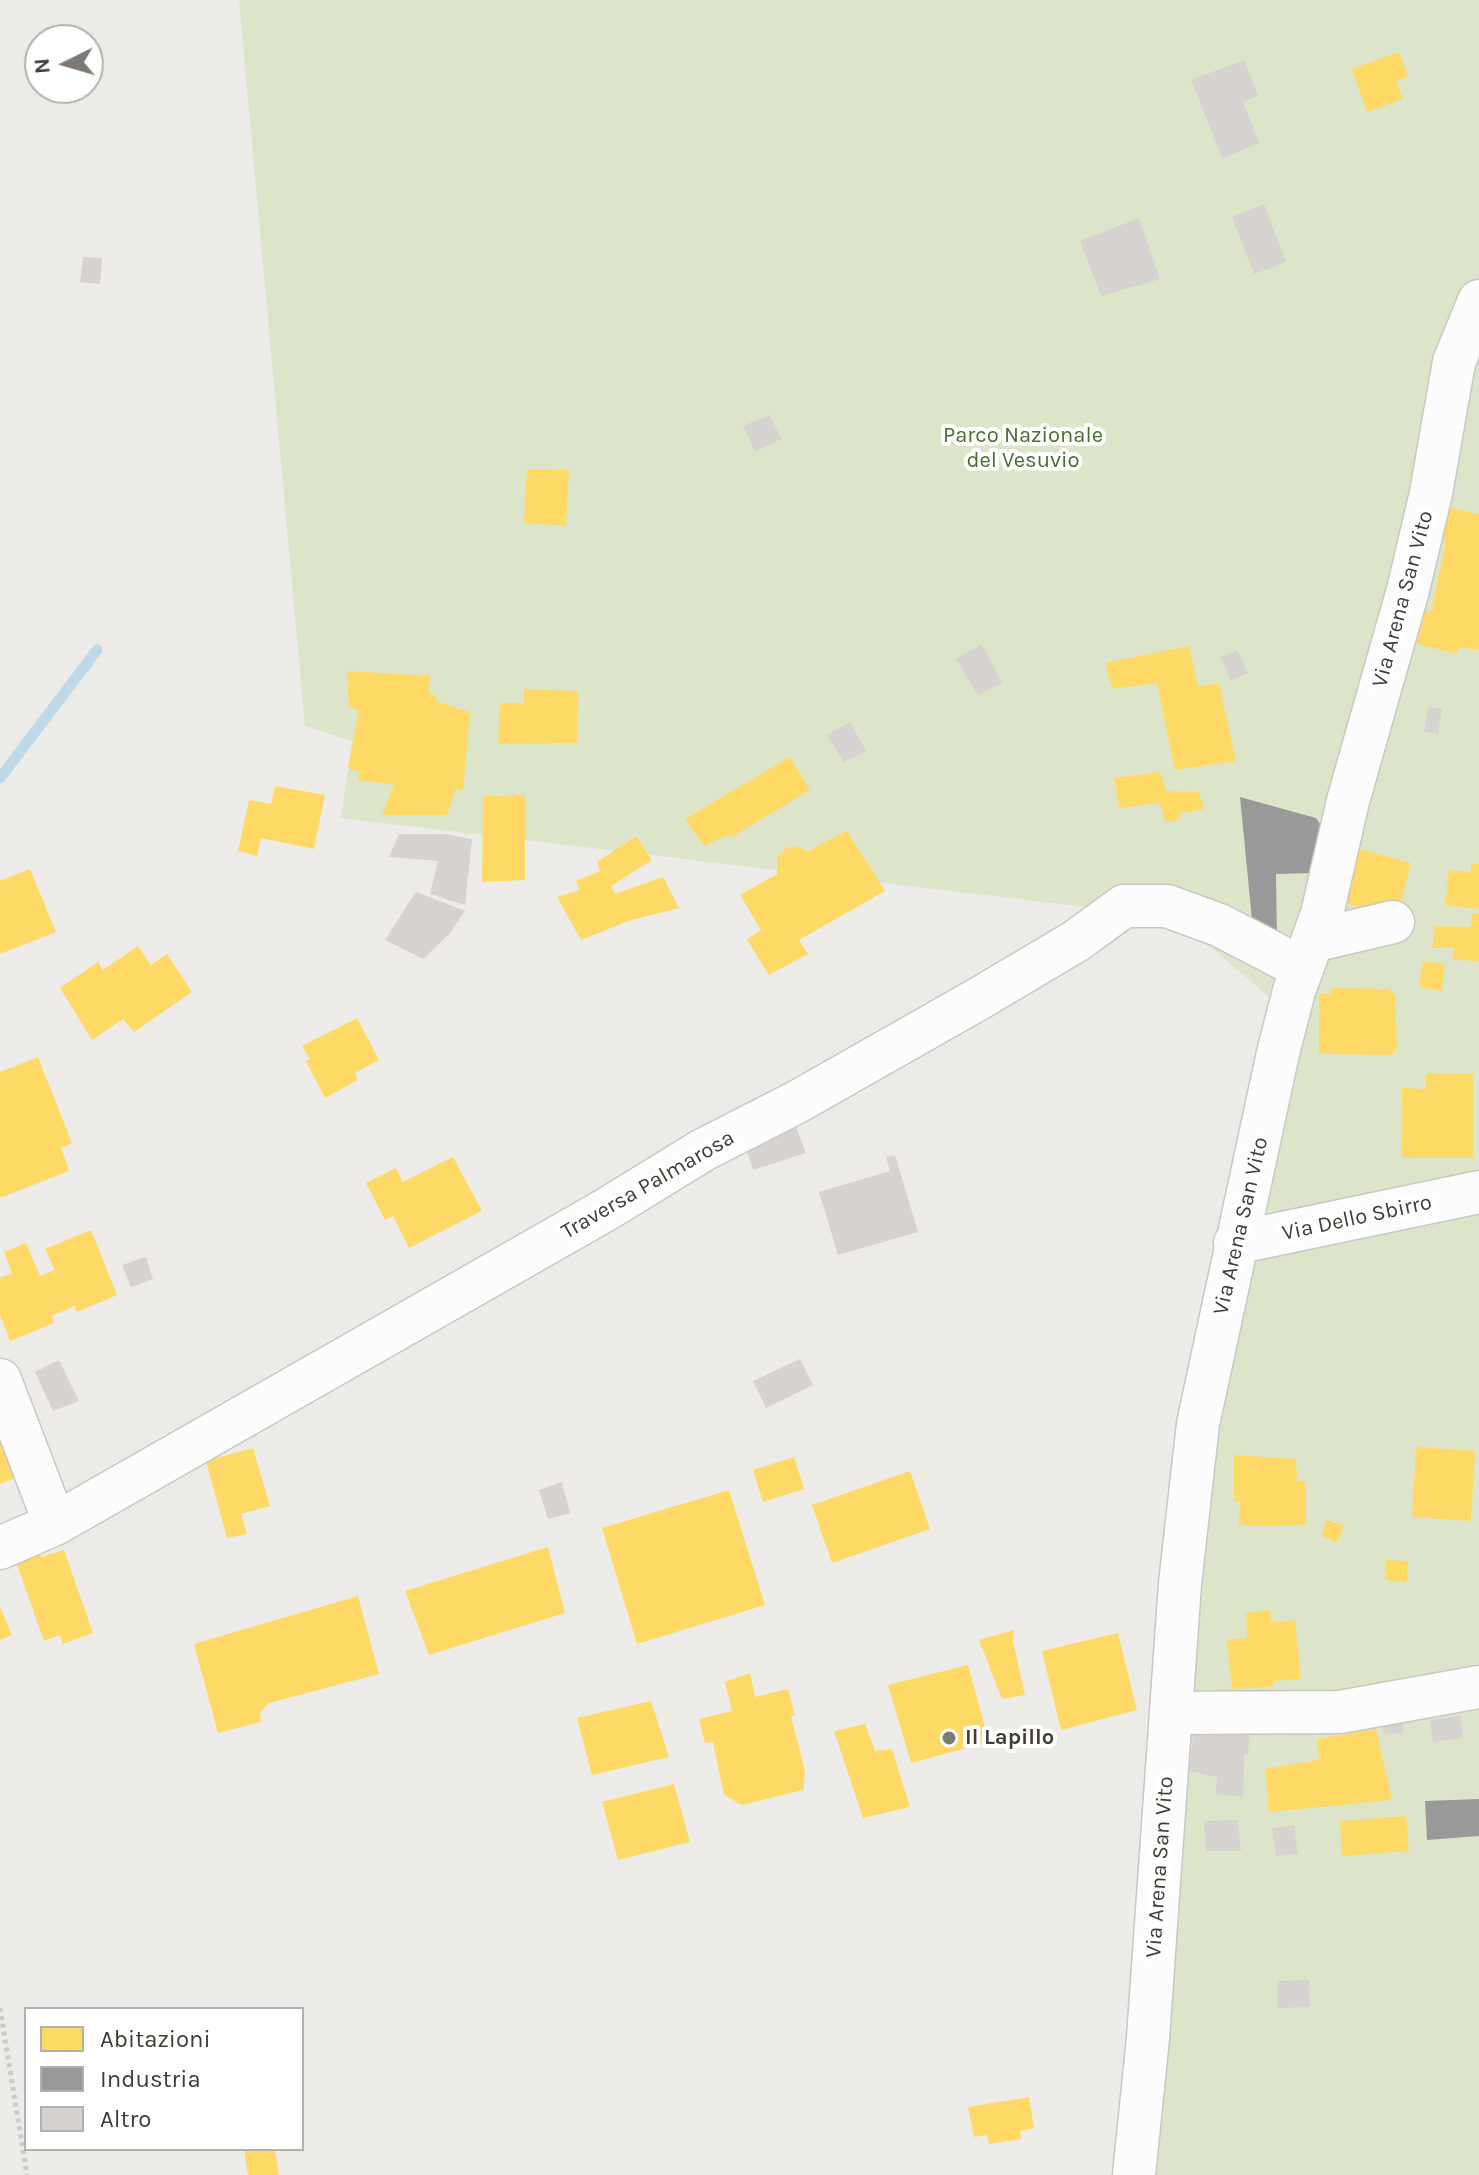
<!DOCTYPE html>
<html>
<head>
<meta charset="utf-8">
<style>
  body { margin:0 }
  #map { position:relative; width:1479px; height:2175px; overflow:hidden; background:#edebe8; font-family:Karla,sans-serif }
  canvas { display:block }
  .legend { position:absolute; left:24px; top:2007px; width:280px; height:144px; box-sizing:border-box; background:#fff; border:2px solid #b3b1af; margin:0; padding:10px 14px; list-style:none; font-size:24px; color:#423c36 }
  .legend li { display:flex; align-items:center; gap:16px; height:40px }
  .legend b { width:40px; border:2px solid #b3b1af }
  .north { position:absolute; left:24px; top:24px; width:80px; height:80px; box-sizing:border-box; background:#fff; border:2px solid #b3b1af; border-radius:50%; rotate:265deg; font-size:22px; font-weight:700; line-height:32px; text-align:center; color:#423c36 }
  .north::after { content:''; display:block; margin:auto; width:28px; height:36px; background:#7e7974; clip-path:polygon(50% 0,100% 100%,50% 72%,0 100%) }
</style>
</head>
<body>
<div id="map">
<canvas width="1479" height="2175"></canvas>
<ul class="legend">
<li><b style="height:22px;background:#ffd966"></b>Abitazioni</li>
<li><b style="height:22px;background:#999"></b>Industria</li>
<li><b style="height:22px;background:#d5d2cf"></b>Altro</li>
</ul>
<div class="north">N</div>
</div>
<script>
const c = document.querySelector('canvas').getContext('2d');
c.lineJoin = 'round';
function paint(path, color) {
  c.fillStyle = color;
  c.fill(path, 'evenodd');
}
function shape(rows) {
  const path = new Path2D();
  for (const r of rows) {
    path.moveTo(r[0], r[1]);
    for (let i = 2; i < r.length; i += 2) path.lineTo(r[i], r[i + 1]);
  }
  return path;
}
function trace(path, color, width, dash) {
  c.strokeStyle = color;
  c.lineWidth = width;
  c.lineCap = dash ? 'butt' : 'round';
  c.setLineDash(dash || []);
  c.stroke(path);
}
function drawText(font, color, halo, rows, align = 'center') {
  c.font = font + ' Karla,sans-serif';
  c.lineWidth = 8;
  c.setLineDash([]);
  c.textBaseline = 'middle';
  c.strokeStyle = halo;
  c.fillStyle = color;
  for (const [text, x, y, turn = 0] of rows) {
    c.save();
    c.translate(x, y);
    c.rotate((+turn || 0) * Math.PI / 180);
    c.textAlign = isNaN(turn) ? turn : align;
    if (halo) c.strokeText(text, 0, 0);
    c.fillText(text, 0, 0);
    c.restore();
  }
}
const green = shape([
  [239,0,1479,0,1479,2175,1122,2175,1149,1802,1198,1316,1270,998,1177,918,341,818,352,741,305,726]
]);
const homes = shape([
  [1399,52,1408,77,1396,81,1403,99,1367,112,1352,69],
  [527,469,569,470,566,526,524,523],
  [1446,507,1479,514,1479,650,1459,647,1458,654,1416,644,1423,611,1431,612,1446,540,1439,539],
  [1189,646,1198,686,1219,683,1236,761,1175,770,1157,683,1112,689,1105,663],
  [347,671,430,676,429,693,436,696,437,702,470,712,463,791,456,789,447,815,382,815,394,785,358,780,360,772,348,768,359,711,349,707],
  [524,689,578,691,577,743,498,744,500,703,524,703],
  [790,757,810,790,732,837,728,835,704,846,685,819],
  [1160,772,1166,791,1199,792,1204,809,1180,813,1180,820,1165,822,1160,803,1119,808,1114,778],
  [275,786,325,795,314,849,261,838,257,856,238,851,249,800,271,804],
  [525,795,525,880,482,882,483,796],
  [847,831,885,891,799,940,808,954,769,975,747,940,761,930,740,895,777,874,777,857,786,848,795,846,808,851],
  [636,836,652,860,611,886,615,894,663,877,679,908,631,920,581,940,557,897,580,890,576,881,600,871,597,862],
  [1349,846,1411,863,1397,917,1335,900],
  [1471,863,1479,864,1479,909,1445,905,1449,870,1471,872],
  [30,869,56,932,0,954,0,881],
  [1472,913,1479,913,1479,961,1453,960,1454,948,1432,948,1434,926,1471,927],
  [138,946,151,965,167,954,192,992,134,1032,123,1019,92,1040,60,988,98,962,103,970],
  [1423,961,1445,964,1442,991,1419,987],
  [1331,988,1391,989,1390,993,1395,994,1397,1047,1392,1055,1319,1054,1319,994,1331,994],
  [357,1018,379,1060,355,1073,358,1080,325,1098,306,1061,310,1059,302,1046],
  [38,1057,72,1143,61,1148,69,1171,0,1198,0,1072],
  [1426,1073,1473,1074,1473,1158,1401,1158,1402,1088,1426,1089],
  [453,1157,482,1211,409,1248,393,1216,385,1220,366,1183,396,1168,403,1182],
  [91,1230,117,1295,77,1312,74,1306,52,1316,54,1323,10,1341,0,1315,0,1278,12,1273,4,1252,26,1243,40,1276,55,1270,45,1249],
  [0,1431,4,1441,1,1443,15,1478,0,1484],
  [1416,1447,1475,1451,1471,1521,1412,1517],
  [253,1448,270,1506,241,1514,247,1534,227,1538,206,1461],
  [1234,1455,1296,1459,1297,1481,1306,1481,1306,1525,1239,1526,1240,1502,1234,1501],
  [794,1457,804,1489,763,1502,753,1470],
  [910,1471,930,1529,832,1563,812,1505],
  [729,1490,765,1605,637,1644,602,1528],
  [1327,1520,1344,1526,1337,1542,1321,1536],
  [548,1547,565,1613,429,1655,405,1591],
  [39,1550,41,1557,64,1550,93,1633,63,1644,60,1635,44,1641,15,1559],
  [1386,1560,1408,1561,1407,1582,1385,1580],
  [358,1596,379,1674,269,1703,260,1713,261,1722,218,1733,194,1644],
  [0,1607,12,1635,0,1640],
  [1270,1610,1271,1622,1295,1620,1301,1679,1273,1681,1273,1687,1232,1689,1227,1640,1247,1638,1246,1613],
  [1014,1630,1013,1641,1025,1695,1002,1699,979,1640],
  [1118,1633,1137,1710,1061,1730,1042,1651],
  [968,1665,989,1742,911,1763,888,1685],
  [750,1673,755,1697,788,1689,795,1716,791,1716,805,1771,803,1790,742,1805,724,1795,713,1742,705,1743,699,1719,732,1711,725,1682],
  [651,1701,669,1757,592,1775,577,1718],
  [865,1724,875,1751,892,1749,910,1807,863,1818,834,1731],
  [1376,1729,1392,1800,1269,1812,1265,1769,1319,1760,1317,1739],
  [674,1784,690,1842,618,1860,602,1802],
  [1406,1816,1409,1851,1342,1856,1340,1821],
  [1029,2097,1034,2128,1020,2131,1021,2139,989,2144,987,2135,974,2137,968,2107],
  [244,2149,275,2149,279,2175,248,2175]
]);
const industry = shape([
  [1240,797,1316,818,1325,831,1316,873,1276,874,1277,943,1254,940],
  [1479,1799,1479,1836,1427,1840,1425,1801]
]);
const stream = shape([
  [0,778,97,650]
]);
const building = shape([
  [1244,60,1258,96,1243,102,1259,143,1222,158,1191,80],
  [1264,204,1286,262,1254,274,1232,217],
  [1139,218,1160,279,1101,296,1080,241],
  [83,257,102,258,100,284,80,282],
  [770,415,781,439,755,452,743,426],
  [982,644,1002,683,978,695,956,659],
  [1237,650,1248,673,1231,681,1221,657],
  [1428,707,1442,709,1438,734,1424,732],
  [850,722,866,751,844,762,827,735],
  [399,834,445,834,472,839,465,905,430,894,438,861,389,857],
  [416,892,465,911,450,933,423,959,385,940],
  [793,1119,806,1153,753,1170,745,1144],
  [895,1155,918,1232,838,1255,819,1192,890,1171,886,1157],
  [146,1257,153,1279,131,1287,122,1265],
  [800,1359,813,1385,766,1408,753,1381],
  [59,1360,79,1401,53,1411,35,1372],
  [562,1482,570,1513,548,1519,539,1490],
  [1402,1710,1403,1733,1383,1734,1382,1711],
  [1460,1716,1463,1738,1433,1742,1430,1720],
  [1194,1726,1250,1731,1248,1755,1244,1754,1243,1797,1216,1794,1217,1777,1189,1771],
  [1238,1820,1241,1851,1206,1851,1204,1821],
  [1294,1825,1298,1854,1276,1856,1272,1828],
  [1309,1980,1310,2007,1278,2008,1277,1981]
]);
const path = shape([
  [0,2008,27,2175]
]);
const street = shape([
  [1312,941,1393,922],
  [1235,1243,1479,1192],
  [0,1380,55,1524],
  [0,1548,55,1524,607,1209,703,1150,797,1102,980,998,1076,941,1124,906,1167,906,1219,925,1302,968],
  [1171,1713,1340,1712,1479,1687],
  [1134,2175,1148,2038,1180,1584,1198,1424,1278,1053,1294,991,1322,914,1348,801,1408,590,1431,493,1454,362,1479,301]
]);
const markers = [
  [949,1738,8,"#7e7974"]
];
const parkNames = [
  ["Parco Nazionale",1023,436],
  ["del Vesuvio",1023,461]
];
const streetNames = [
  ["Via Arena San Vito",1403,599,-75],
  ["Traversa Palmarosa",648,1185,-30],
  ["Via Dello Sbirro",1357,1218,-12],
  ["Via Arena San Vito",1241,1226,-77],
  ["Via Arena San Vito",1160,1867,-86]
];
const poiNames = [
  ["Il Lapillo",965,1738]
];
paint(green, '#dce5ca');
paint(homes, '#ffd966');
paint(industry, '#999');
trace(stream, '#bdd9e7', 11);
paint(building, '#d5d2cf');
trace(street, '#c9c7c4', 45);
trace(path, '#cbcac6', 5, [4, 4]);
trace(street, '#fcfcfc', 42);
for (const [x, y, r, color] of markers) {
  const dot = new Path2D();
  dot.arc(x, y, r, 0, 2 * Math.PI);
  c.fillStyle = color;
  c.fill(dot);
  trace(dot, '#fff', 3);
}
drawText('22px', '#4a6c30', '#fff', parkNames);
drawText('22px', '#423c36', '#fff', streetNames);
drawText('bold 22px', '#423c36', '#fff', poiNames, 'left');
</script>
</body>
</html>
